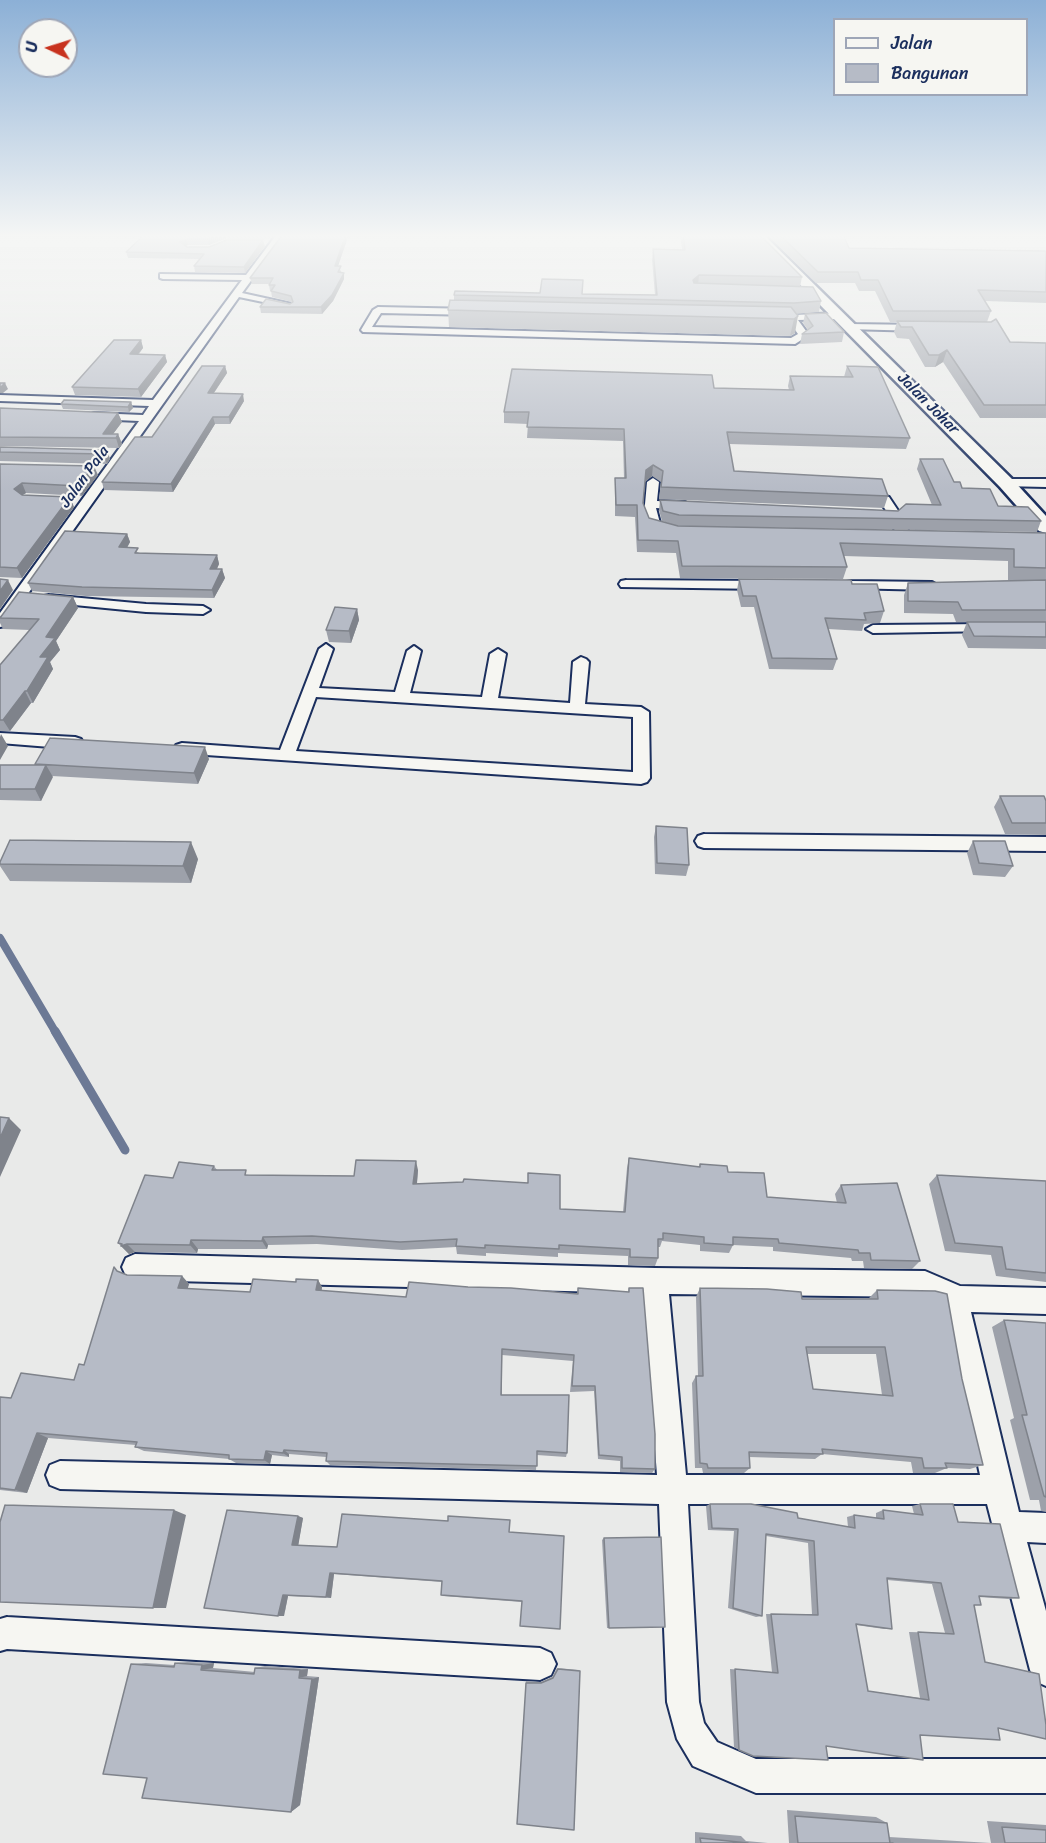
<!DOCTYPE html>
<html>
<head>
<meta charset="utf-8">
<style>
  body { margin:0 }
  #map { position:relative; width:1046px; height:1843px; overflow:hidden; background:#e9eae9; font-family:Sriracha,sans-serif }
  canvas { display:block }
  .legend { position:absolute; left:833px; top:18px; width:195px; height:78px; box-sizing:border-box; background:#f6f6f2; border:2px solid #9ea6b7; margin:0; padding:8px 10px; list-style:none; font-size:18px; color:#1b2f5e }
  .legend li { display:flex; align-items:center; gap:12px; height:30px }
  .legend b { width:30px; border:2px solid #9ea6b7 }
  .north { position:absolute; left:18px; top:18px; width:60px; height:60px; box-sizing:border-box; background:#f6f6f2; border:2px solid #9ea6b7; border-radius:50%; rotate:274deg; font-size:16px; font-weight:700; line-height:24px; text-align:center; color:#1b2f5e }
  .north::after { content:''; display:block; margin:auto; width:21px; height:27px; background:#c8321e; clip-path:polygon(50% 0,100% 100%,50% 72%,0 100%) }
</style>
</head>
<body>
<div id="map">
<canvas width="1046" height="1843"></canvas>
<ul class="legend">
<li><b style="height:8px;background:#f6f6f2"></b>Jalan</li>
<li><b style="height:16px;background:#b6bbc6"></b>Bangunan</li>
</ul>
<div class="north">U</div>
</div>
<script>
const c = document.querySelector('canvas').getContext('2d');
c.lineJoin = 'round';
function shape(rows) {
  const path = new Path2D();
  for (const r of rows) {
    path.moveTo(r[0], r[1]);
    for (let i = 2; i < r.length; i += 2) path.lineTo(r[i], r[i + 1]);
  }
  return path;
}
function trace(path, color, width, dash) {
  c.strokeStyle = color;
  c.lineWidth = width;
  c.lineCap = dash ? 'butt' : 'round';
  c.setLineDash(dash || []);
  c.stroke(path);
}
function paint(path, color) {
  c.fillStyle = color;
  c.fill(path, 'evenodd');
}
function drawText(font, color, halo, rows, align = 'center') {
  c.font = font + ' Sriracha,sans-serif';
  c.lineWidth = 4.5;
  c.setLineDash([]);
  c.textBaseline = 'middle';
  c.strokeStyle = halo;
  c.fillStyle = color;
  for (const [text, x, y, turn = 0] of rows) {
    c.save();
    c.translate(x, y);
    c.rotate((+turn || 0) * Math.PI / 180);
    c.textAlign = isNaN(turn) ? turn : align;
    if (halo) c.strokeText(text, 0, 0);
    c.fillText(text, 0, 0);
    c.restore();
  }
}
const streamFar1 = shape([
  [0,938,56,1033]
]);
const stream = shape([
  [55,1031,125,1150]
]);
const street = shape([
  [277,234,285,234,242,293,292,304,292,308,239,297,5,626,0,627,0,613,139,421,93,419,87,416,93,413,143,415,149,406,0,401,0,395,153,400,242,280,163,279,160,278,160,274,246,275,277,234],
  [378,307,475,309,480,312,475,315,381,313,372,327,791,338,798,334,788,320,771,321,768,320,768,316,840,313,845,316,840,319,798,320,809,335,795,344,363,332,361,330,373,310,378,307],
  [850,324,921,325,926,328,921,331,847,329,847,325,850,324],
  [653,478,659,482,657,501,685,502,691,506,685,510,656,508,660,523,676,528,677,531,676,534,671,535,650,529,644,515,647,482,653,478],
  [1006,479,1046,479,1046,487,1002,486,1002,480,1006,479],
  [885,496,889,497,901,515,910,534,908,537,898,537,896,534,889,515,879,500,885,496],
  [626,580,764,581,771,585,764,589,621,587,619,584,621,581,626,580],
  [851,581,932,582,939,586,932,590,846,588,844,585,846,582,851,581],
  [49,595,146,604,203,606,210,610,203,614,146,612,44,602,42,599,44,596,49,595],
  [990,624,997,628,995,631,873,633,866,629,873,625,990,624],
  [326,644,333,649,319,688,395,692,407,651,414,646,421,651,410,693,482,697,490,654,498,649,506,654,498,698,570,703,573,662,581,657,586,659,589,662,585,704,641,707,649,712,650,778,647,782,641,784,176,753,174,749,176,745,182,743,280,750,319,649,326,644],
  [316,697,633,717,633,772,296,751,316,697],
  [0,733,75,737,81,739,83,743,81,747,75,749,0,743,0,733],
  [704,834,1046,837,1046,851,704,848,698,846,695,841,698,836,704,834],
  [135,1254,655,1268,925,1271,960,1286,1046,1288,1046,1314,971,1312,1019,1512,1046,1513,1046,1543,1027,1542,1046,1611,1046,1686,1035,1681,1030,1670,987,1504,688,1504,699,1702,704,1723,717,1742,756,1759,1046,1759,1046,1793,756,1793,693,1766,677,1739,667,1702,659,1504,60,1489,50,1485,46,1475,50,1465,60,1461,657,1475,643,1293,135,1280,126,1276,122,1267,126,1258,135,1254],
  [669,1294,925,1297,939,1301,944,1306,980,1475,686,1475,669,1294],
  [7,1617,540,1648,551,1653,556,1664,551,1675,540,1680,7,1649,0,1651,0,1619,7,1617]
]);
const secondary = shape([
  [750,234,763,234,1012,479,1046,516,1046,533,1039,531,1000,487,750,234]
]);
const wall = shape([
  [145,234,275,234,272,238,227,238,209,245,188,245,185,246,187,247,265,246,245,273,195,272,194,266,199,259,128,258,126,252],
  [283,234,349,234,338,266,342,273,344,273,344,279,333,301,322,314,261,313,260,307,290,304,292,302,272,297,271,291,270,291,269,285,269,284,252,284,250,278],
  [680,234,759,234,802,277,800,287,821,301,819,312,796,314,795,333,790,336,449,327,448,310,454,300,454,295,582,294,655,295,652,260,653,249,682,250],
  [766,234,843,234,849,248,1046,251,1046,303,985,301,991,311,987,322,1010,342,1046,343,1046,418,980,418,943,362,935,367,925,367,909,339,897,338,894,332,897,322,890,322,875,291,859,291,855,283,816,283],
  [805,314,844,332,842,342,800,344,802,334,808,330,803,323],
  [141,340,143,348,139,354,165,355,167,362,141,397,75,395,72,387],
  [225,366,227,373,214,393,244,401,230,424,215,424,173,492,104,490,102,482,152,437],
  [847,366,910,438,906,449,729,444,734,471,888,496,884,508,659,499,661,482,652,476,645,482,643,503,649,518,678,526,1046,533,1046,622,956,622,953,614,904,613,904,595,908,583,1041,580,1008,580,1008,561,844,556,847,567,843,579,680,578,676,553,637,552,635,517,615,516,615,478,624,478,623,441,527,438,528,424,504,423,504,412,714,388,789,390,788,386,790,376,844,377],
  [131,402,133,408,129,412,63,409,61,404],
  [0,408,118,413,122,422,113,434,118,434,122,444,119,448,0,446],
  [0,447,107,450,110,459,107,464,0,461],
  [920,459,962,488,998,506,1041,521,1037,532,677,526,662,521,659,510,660,500,898,511,932,505,917,469],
  [0,464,98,475,82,496,26,493,22,495,74,507,22,578,0,577],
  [127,534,130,542,127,548,140,553,217,555,219,564,217,569,222,569,225,578,214,598,86,596,32,591,28,583],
  [739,579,852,584,884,611,880,623,864,624,862,631,828,629,837,659,833,670,769,669,754,607,741,607,737,590],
  [73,597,78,608,56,641,60,650,50,662,53,669,33,703,31,703,10,731,0,731,0,665,30,630,3,629,0,623,0,616],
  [357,609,359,620,351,643,329,642,326,630],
  [967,622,1046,622,1046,649,968,648,962,635],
  [209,759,198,784,52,776,41,801,0,800,0,765,36,765],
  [1000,796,1046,801,1046,835,1005,834,994,807],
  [656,826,689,865,686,876,655,874,654,837],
  [973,841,1013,866,1005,877,973,875,967,853],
  [198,859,191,883,10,881,0,866,0,864],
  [629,1158,699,1167,700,1164,728,1172,767,1197,837,1203,835,1194,841,1185,920,1261,912,1269,864,1268,863,1261,852,1261,851,1258,773,1251,773,1247,733,1245,729,1253,700,1251,700,1245,662,1241,660,1247,658,1247,658,1258,655,1266,628,1265,628,1256,558,1253,558,1257,486,1253,486,1256,457,1254,456,1247,402,1250,317,1244,268,1245,267,1249,198,1249,197,1253,135,1252,129,1254,118,1243,173,1178,214,1166,217,1170,249,1175,354,1176,418,1170,417,1184,560,1209,623,1212,627,1168],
  [937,1175,1046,1181,1046,1282,996,1276,991,1255,945,1251,929,1184],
  [120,1272,127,1275,182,1276,189,1284,187,1289,250,1292,296,1282,318,1280,322,1287,322,1291,406,1297,468,1287,577,1294,578,1288,628,1292,629,1288,655,1469,652,1473,620,1472,620,1461,598,1459,594,1391,570,1392,573,1361,502,1355,502,1395,567,1453,566,1457,537,1455,536,1470,330,1465,326,1461,326,1457,289,1454,289,1457,272,1455,270,1464,236,1463,229,1459,144,1451,135,1447,136,1445,48,1438,27,1493,0,1490,0,1397,11,1398,74,1380,84,1365],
  [700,1288,802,1299,868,1299,877,1290,962,1379,983,1465,970,1469,947,1468,935,1473,913,1473,911,1462,822,1454,815,1459,749,1457,750,1468,744,1473,703,1473,702,1468,695,1468,692,1383,696,1376,698,1376,696,1297],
  [807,1354,876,1354,882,1395,813,1389],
  [1004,1320,1046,1323,1046,1512,1041,1511,1039,1500,1030,1500,1010,1420,1014,1418,992,1327],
  [710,1504,848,1527,847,1517,854,1515,876,1518,876,1513,883,1510,914,1514,912,1506,920,1504,958,1522,1019,1598,1008,1599,979,1597,974,1605,998,1729,920,1735,826,1746,739,1750,734,1747,730,1669,772,1672,766,1614,812,1614,808,1543,766,1536,762,1616,756,1617,728,1608,734,1531,708,1530,706,1506],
  [887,1580,932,1584,945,1633,909,1632,920,1698,868,1691,856,1625,884,1629,892,1629],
  [298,1516,303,1518,298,1545,337,1547,510,1532,522,1602,443,1596,441,1595,442,1582,334,1574,331,1598,288,1596,284,1616],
  [604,1538,665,1627,607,1628,602,1540],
  [187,1662,214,1663,213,1668,255,1672,255,1668,265,1666,308,1669,307,1676,319,1677,300,1805,291,1812,147,1778,131,1664,146,1663,174,1665,175,1663],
  [557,1668,579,1670,580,1671,517,1824,526,1681,541,1682,552,1677],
  [787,1810,876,1817,887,1823,889,1837,991,1843,987,1821,1046,1825,1046,1843,789,1843],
  [695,1832,741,1836,746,1841,768,1843,695,1843]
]);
const shadedWall = shape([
  [220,234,226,234,227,238,209,245,207,239],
  [346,234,349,234,336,272,335,266],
  [187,239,188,245,182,248,180,242],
  [263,240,265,246,245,273,244,267],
  [344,273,344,279,333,301,322,314,321,307],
  [699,275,698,286,692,290,693,280],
  [798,316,795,333,790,336,794,319],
  [141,340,143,348,132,361,130,354],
  [947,350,943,362,935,367,939,355],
  [165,355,167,362,141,397,138,389],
  [225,366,227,373,209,400,208,393],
  [5,383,8,389,3,393,0,393,0,388],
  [243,394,244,401,230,424,229,417],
  [131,402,133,408,129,412,128,407],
  [118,413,122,422,110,438,103,434],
  [213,417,215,424,173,492,171,484],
  [118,434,122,444,119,448,116,438],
  [107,450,110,459,107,464,103,454],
  [653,465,652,476,645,482,646,470],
  [94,466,98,475,82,496,78,486],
  [22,483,26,493,18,498,14,489],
  [70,497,74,507,22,578,17,568],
  [127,534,130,542,122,556,119,547],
  [217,555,219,564,213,577,210,569],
  [222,569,225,578,214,598,212,590],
  [8,580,13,590,0,609,0,591],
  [73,597,78,608,56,641,60,650,50,662,53,669,33,703,27,691,46,637],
  [357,609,359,620,351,643,349,631],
  [25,691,31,703,10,731,3,720],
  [1,734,8,746,0,760,0,737],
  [205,747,209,759,198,784,194,773],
  [46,765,53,777,41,801,35,789],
  [191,842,198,859,191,883,183,866],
  [9,1118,21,1130,0,1177,0,1138],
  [416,1161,418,1170,416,1193,413,1184],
  [263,1237,268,1245,267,1249,262,1241],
  [191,1240,198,1249,197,1253,190,1245],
  [127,1244,135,1252,129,1254,121,1246],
  [182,1276,189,1284,186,1295,178,1288],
  [318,1280,322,1287,320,1297,316,1290],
  [37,1433,48,1438,27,1493,15,1490],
  [284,1450,289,1454,289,1457,283,1453],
  [266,1451,272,1455,270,1464,264,1460],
  [174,1510,186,1515,166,1608,153,1608],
  [298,1516,303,1518,298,1547,292,1545],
  [330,1573,334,1574,331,1598,326,1597],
  [283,1595,288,1596,284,1616,278,1616],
  [214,1663,213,1668,201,1670,202,1665],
  [308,1669,307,1676,299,1678,300,1670],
  [319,1677,300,1805,291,1812,312,1679]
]);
const building = shape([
  [145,234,220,234,207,239,187,239,180,242,187,247,209,247,227,240,263,240,244,267,194,266,204,254,126,252,145,234],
  [283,234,346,234,335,266,341,266,338,272,344,273,332,295,321,307,260,307,266,299,290,304,293,302,291,296,271,291,275,285,269,285,273,278,250,278,283,234],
  [683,234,759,234,802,277,699,275,693,280,694,283,813,287,821,301,794,303,454,295,455,291,540,293,542,279,583,280,582,294,657,295,653,249,685,250,683,234],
  [779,234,843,234,849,248,1046,251,1046,292,978,290,991,311,893,311,878,280,861,280,858,272,818,272,779,234],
  [450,300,791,307,798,316,794,319,448,310,450,300],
  [826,313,844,332,802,334,813,326,805,314,826,313],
  [996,319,1010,342,1046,343,1046,405,984,405,947,350,939,355,929,355,912,327,901,327,897,321,991,322,996,319],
  [114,340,141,340,130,354,165,355,138,389,72,387,114,340],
  [202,366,225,366,208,393,243,394,229,417,213,417,171,484,102,482,135,437,152,437,202,366],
  [847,366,878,367,910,438,727,432,734,471,882,479,888,496,661,487,663,471,653,465,646,470,643,503,649,518,678,526,1046,533,1046,568,1014,567,1014,549,840,543,847,567,682,566,678,541,638,540,637,505,616,505,615,478,626,478,624,429,527,427,529,412,504,412,512,369,712,375,714,388,794,390,790,376,853,377,847,366],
  [0,383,5,383,0,388,0,383],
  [64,400,131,402,128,407,61,404,64,400],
  [0,408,118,413,103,434,118,434,116,438,0,437,0,408],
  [0,447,107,450,103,454,0,452,0,447],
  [920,459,943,459,954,482,960,482,962,488,990,489,998,506,1028,507,1041,521,679,515,663,511,660,500,898,511,906,504,941,505,920,459],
  [0,464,94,466,78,486,22,483,14,489,22,495,70,497,17,568,0,567,0,464],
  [65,531,127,534,119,547,138,548,135,553,217,555,210,569,222,569,212,590,82,587,28,583,65,531],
  [0,579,8,580,0,591,0,579],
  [739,579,851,580,852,584,877,584,884,611,864,613,866,620,825,618,837,659,772,658,756,596,743,596,739,579],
  [1046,580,1046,610,962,610,958,602,908,601,908,583,1046,580],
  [19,592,73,597,46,637,55,638,40,657,48,657,27,691,25,691,3,720,0,720,0,665,39,619,0,618,19,592],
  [335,607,357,609,349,631,326,630,335,607],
  [967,622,1046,622,1046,637,974,636,967,622],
  [50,738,205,747,194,773,35,764,50,738],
  [0,765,46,765,35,789,0,789,0,765],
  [1000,796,1044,796,1046,801,1046,823,1012,823,1000,796],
  [656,826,687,828,689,865,657,863,656,826],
  [10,840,191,842,183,866,0,864,0,862,10,840],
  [973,841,1005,841,1013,866,979,863,973,841],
  [0,1117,9,1118,0,1138,0,1117],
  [629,1158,700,1167,700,1164,727,1166,728,1172,764,1173,767,1197,846,1203,841,1185,897,1183,920,1261,871,1260,870,1253,859,1253,858,1250,779,1243,778,1239,733,1237,733,1245,704,1243,704,1237,663,1233,663,1239,658,1239,658,1258,630,1257,630,1249,559,1245,559,1249,485,1245,485,1248,456,1246,457,1239,400,1242,312,1236,263,1237,262,1241,191,1240,190,1245,127,1244,121,1246,122,1244,118,1243,145,1175,173,1178,179,1162,214,1166,212,1170,246,1170,245,1175,354,1176,356,1160,416,1161,413,1184,463,1182,464,1179,528,1183,528,1173,560,1175,560,1209,625,1212,629,1158],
  [937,1175,1046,1181,1046,1273,1006,1269,1002,1247,955,1243,937,1175],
  [114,1267,117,1271,127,1275,182,1276,178,1288,250,1292,253,1279,296,1282,296,1279,318,1280,316,1290,406,1297,409,1282,468,1287,511,1288,578,1294,578,1288,629,1292,629,1288,643,1288,655,1434,655,1469,622,1468,622,1457,599,1455,595,1386,572,1386,574,1355,502,1349,501,1395,569,1395,567,1453,537,1451,537,1466,326,1461,327,1453,284,1450,283,1453,266,1451,264,1460,229,1459,229,1455,135,1447,137,1442,37,1433,15,1490,0,1488,0,1397,11,1398,21,1373,74,1380,79,1364,84,1365,114,1267],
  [700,1288,767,1289,801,1292,802,1299,878,1299,877,1290,935,1291,947,1294,962,1379,983,1465,945,1463,947,1468,924,1468,922,1458,822,1449,823,1454,749,1452,750,1468,708,1468,707,1464,700,1463,696,1376,703,1376,700,1288],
  [806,1347,885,1347,893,1396,813,1389,806,1347],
  [1004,1320,1046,1323,1046,1497,1044,1496,1022,1415,1027,1415,1004,1320],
  [710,1504,751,1504,797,1513,798,1518,855,1528,854,1515,884,1519,883,1510,923,1515,920,1504,953,1504,958,1522,1000,1524,1019,1598,979,1596,981,1605,974,1605,985,1662,1039,1674,1046,1725,1046,1739,998,1728,1000,1740,920,1735,923,1760,826,1746,828,1760,753,1756,739,1750,735,1669,778,1673,771,1614,818,1615,814,1541,766,1534,762,1616,733,1608,738,1529,712,1528,710,1504],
  [887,1578,941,1583,954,1634,918,1632,929,1700,868,1691,856,1624,892,1629,887,1578],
  [5,1505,174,1510,153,1608,0,1602,0,1522,5,1505],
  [227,1510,298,1516,292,1545,337,1547,342,1514,448,1521,448,1516,510,1520,509,1532,564,1536,560,1629,520,1626,522,1601,441,1595,442,1581,330,1573,326,1597,283,1595,278,1616,204,1608,227,1510],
  [661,1537,665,1627,609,1628,604,1538,661,1537],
  [175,1663,202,1665,201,1670,254,1674,255,1668,300,1670,299,1678,312,1679,291,1812,142,1798,147,1778,103,1774,131,1664,174,1667,175,1663],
  [558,1669,580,1671,574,1830,517,1824,526,1683,541,1683,553,1678,558,1669],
  [795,1816,887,1823,890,1843,893,1843,798,1843,795,1816],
  [1002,1827,1046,1830,1046,1843,1005,1843,1002,1827],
  [700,1838,748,1843,701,1843,700,1838]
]);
const farStreetnames = [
  ["Jalan Johar",928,404,45],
  ["Jalan Pala",85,477,-54]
];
trace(streamFar1, '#6c7995', 8);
trace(stream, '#6c7995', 9);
trace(street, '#1b2f5e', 4);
trace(secondary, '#1b2f5e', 5);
paint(street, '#f6f6f2');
paint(secondary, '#f6f6f2');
paint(wall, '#9da1aa');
paint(shadedWall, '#7f838b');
paint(building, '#b6bbc6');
trace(building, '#7f838b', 1.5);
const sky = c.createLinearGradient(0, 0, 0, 492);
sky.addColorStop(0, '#8cb0d6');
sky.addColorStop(0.48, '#f5f6f5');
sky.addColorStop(1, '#f5f6f500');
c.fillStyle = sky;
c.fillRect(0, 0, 1046, 492);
drawText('16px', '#1b2f5e', '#f6f6f2', farStreetnames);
</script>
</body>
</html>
